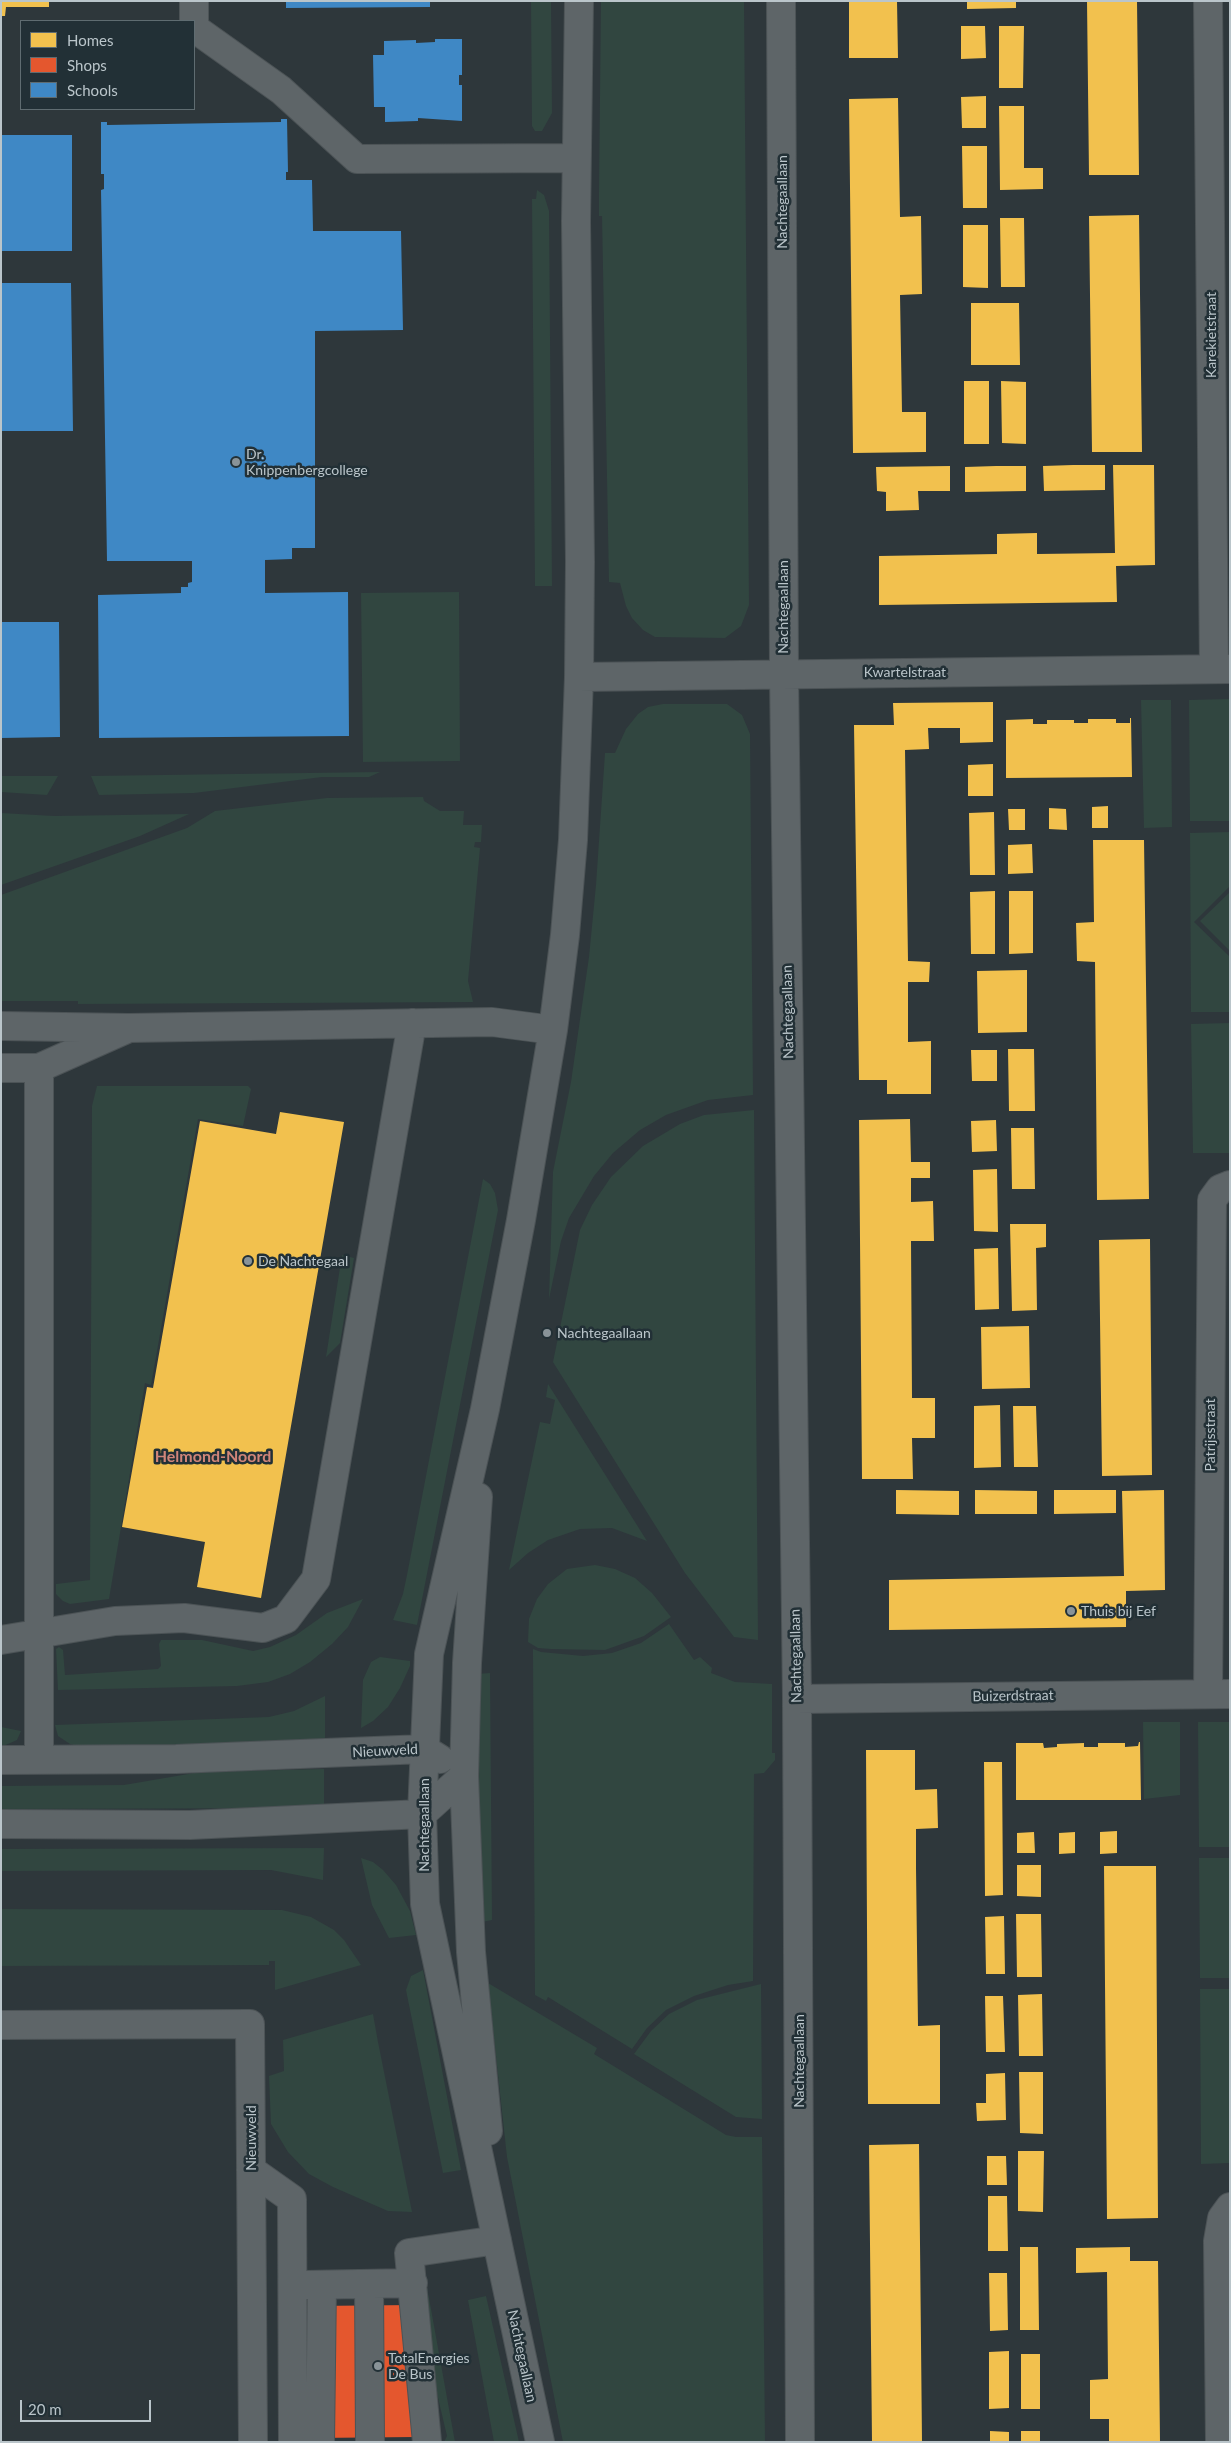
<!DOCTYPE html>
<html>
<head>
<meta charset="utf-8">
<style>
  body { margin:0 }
  #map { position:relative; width:1231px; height:2443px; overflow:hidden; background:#2e373b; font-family:Lato,sans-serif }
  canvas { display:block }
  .frame { position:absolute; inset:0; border:2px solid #bac5ca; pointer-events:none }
  .legend { position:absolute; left:20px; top:20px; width:175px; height:90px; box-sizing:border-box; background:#223036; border:1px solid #5f6c71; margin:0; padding:6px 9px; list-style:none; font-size:15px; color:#bac5ca }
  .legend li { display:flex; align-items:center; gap:10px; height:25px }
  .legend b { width:25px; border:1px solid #5f6c71 }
  .scale { position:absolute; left:20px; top:2400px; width:131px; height:22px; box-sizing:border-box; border:2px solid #bac5ca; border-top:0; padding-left:6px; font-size:15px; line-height:18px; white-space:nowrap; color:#bac5ca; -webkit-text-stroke:4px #223036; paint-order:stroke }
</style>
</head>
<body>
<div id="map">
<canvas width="1231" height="2443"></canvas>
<div class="frame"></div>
<ul class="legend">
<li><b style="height:14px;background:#f2c14e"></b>Homes</li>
<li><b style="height:14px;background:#e4572e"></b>Shops</li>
<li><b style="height:14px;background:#3f88c5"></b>Schools</li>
</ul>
<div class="scale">20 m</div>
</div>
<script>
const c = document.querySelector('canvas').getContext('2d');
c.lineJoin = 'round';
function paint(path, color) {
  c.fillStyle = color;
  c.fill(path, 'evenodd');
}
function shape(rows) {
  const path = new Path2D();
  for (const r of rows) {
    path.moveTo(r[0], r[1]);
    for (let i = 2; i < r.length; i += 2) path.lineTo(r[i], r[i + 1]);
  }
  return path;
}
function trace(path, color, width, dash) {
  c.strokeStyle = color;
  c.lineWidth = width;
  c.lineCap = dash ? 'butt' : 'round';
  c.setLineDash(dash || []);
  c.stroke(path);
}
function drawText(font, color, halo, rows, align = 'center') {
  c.font = font + ' Lato,sans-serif';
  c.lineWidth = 5;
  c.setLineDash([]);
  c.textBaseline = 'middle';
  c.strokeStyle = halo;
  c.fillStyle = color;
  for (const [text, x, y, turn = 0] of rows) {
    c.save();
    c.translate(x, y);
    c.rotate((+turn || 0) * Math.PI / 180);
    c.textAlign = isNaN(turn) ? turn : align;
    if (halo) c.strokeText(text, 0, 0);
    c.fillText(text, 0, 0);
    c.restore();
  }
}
const green = shape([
  [531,1,551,1,552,113,542,131,535,131,532,126],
  [601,1,744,1,749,605,741,626,725,638,655,637,643,630,632,618,626,606,620,583,609,582,602,216,599,216,599,192],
  [537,190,544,195,549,211,552,586,535,586,532,199,536,199],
  [459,592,460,761,363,762,361,593],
  [1230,699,1230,821,1190,821,1189,700],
  [1141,700,1171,700,1172,827,1144,828],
  [663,704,727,704,742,715,750,734,753,1095,708,1100,666,1115,640,1130,613,1153,594,1176,569,1218,561,1241,549,1299,553,1172,571,1082,589,957,596,885,605,753,615,753,626,729,638,714,648,707],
  [380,772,369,777,322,777,194,793,99,795,91,776],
  [1,776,58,776,47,795,1,792],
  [423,797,424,801,440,811,464,811,463,825,482,825,481,842,475,842,474,847,480,848,468,981,473,1002,78,1004,78,1001,1,1001,1,895,187,828,215,811,327,798],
  [1,813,54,816,189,814,140,836,1,885],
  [1230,832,1230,886,1194,922,1230,957,1230,1012,1191,1012,1190,833],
  [1230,892,1230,951,1200,921],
  [1230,1023,1230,1153,1193,1153,1191,1024],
  [97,1086,248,1086,251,1089,243,1126,198,1119,151,1385,145,1383,109,1599,70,1604,63,1601,56,1594,56,1584,90,1580,92,1106],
  [754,1110,757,1513,758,1640,734,1637,685,1573,553,1362,580,1230,592,1205,611,1177,643,1146,680,1124,704,1115],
  [483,1179,490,1184,495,1193,498,1210,417,1625,393,1620,403,1594,407,1575],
  [342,1255,354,1258,340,1343,326,1357],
  [548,1384,647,1541,612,1528,580,1529,548,1540,528,1553,509,1570,540,1422,550,1424,555,1400,546,1397],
  [595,1565,615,1569,635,1578,652,1593,671,1617,644,1636,605,1650,551,1649,538,1648,528,1642,529,1619,537,1599,548,1584,567,1569],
  [363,1599,348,1627,332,1644,310,1662,290,1674,268,1682,237,1686,58,1690,56,1649,59,1647,63,1650,65,1675,158,1669,161,1666,159,1644,161,1640,202,1640,253,1651,270,1647,296,1635,327,1613],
  [669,1624,694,1660,700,1657,712,1668,711,1673,735,1682,772,1684,772,1753,775,1753,775,1760,764,1773,754,1774,753,1981,728,1985,694,1996,666,2010,647,2028,632,2049,548,1997,546,2001,535,1995,533,1655,533,1649,541,1652,583,1656,612,1653,641,1643],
  [380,1657,410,1661,410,1666,400,1688,388,1707,373,1721,361,1728,363,1680,371,1662],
  [490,1673,492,1920,482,1922,474,1782,477,1674],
  [325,1696,325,1740,260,1746,79,1746,70,1744,58,1736,55,1725,269,1717,294,1711],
  [1143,1722,1180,1722,1180,1795,1144,1799],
  [1198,1722,1230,1722,1230,1847,1199,1847],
  [1,1727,21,1731,17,1740,1,1747],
  [324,1769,324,1808,1,1809,1,1786,124,1785,200,1772],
  [324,1848,323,1880,271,1870,1,1871,1,1849],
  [361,1858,373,1862,383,1870,396,1885,410,1911,416,1935,389,1938,372,1905],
  [1199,1858,1230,1858,1230,1978,1200,1978],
  [1,1909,282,1910,311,1917,334,1930,344,1940,361,1965,275,1990,275,1961,269,1961,269,1965,1,1966],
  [423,1970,461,2170,443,2173,406,1990,411,1976],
  [488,1983,597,2048,594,2054,726,2135,736,2137,762,2137,765,2442,563,2442,507,2157],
  [761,1984,762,2119,736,2117,634,2054,651,2031,669,2014,697,2000],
  [1200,1989,1230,1989,1230,2163,1201,2164],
  [373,2014,378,2042,412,2212,388,2211,333,2187,309,2174,288,2152,271,2124,269,2076,284,2071,283,2040],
  [425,2276,455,2442,444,2442,447,2436,431,2368],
  [486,2296,519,2442,494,2442,468,2300]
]);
const homes = shape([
  [1,1,49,1,49,7,6,7,5,16,1,16],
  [849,1,897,1,898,58,849,58],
  [967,1,1016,1,1016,8,967,9],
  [1087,1,1137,1,1139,175,1089,175],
  [961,26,985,26,986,58,961,59],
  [999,26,1024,26,1023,88,999,88],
  [986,96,986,128,962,128,961,97],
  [898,98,900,217,921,216,922,294,900,295,902,412,926,412,926,452,853,453,849,99],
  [999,106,1024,106,1024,168,1043,168,1043,189,1000,190],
  [962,146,987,146,987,208,963,208],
  [1139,215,1142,452,1092,452,1089,216],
  [1000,218,1024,218,1025,287,1001,287],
  [963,225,988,225,988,288,963,287],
  [971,303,1019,303,1020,365,971,365],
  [964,381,989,381,989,444,964,444],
  [1001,381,1026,382,1026,444,1002,443],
  [1073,465,1105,465,1105,490,1044,491,1043,466],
  [1113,465,1154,465,1155,565,1116,566,1117,602,879,605,879,556,997,554,997,534,1037,533,1037,554,1115,553],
  [950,466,950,491,918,491,919,510,886,511,886,492,877,491,876,467],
  [996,466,1026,466,1026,491,965,492,965,467],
  [993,702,993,742,960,743,960,728,928,728,929,749,905,750,908,961,930,962,929,982,908,982,908,1042,931,1041,931,1094,887,1094,887,1080,859,1080,854,725,894,725,893,703],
  [1130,718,1131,718,1132,777,1006,778,1006,720,1033,719,1033,724,1047,724,1047,720,1074,720,1074,723,1088,723,1088,719,1116,719,1116,723,1130,723],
  [993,764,993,796,968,796,968,765],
  [1108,806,1108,828,1092,828,1092,807],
  [1049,808,1066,809,1067,830,1049,829],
  [1008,809,1025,809,1025,830,1009,830],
  [994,812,995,875,970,875,969,813],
  [1093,840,1144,840,1149,1199,1097,1200,1095,962,1077,961,1076,923,1094,922],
  [1032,844,1033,873,1008,874,1008,845],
  [995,891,995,954,971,954,970,892],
  [1009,891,1033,891,1033,953,1009,954],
  [1027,970,1027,1032,978,1033,977,971],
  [1008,1049,1034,1049,1035,1111,1009,1111],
  [971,1050,997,1050,997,1081,972,1081],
  [280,1112,344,1122,261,1598,197,1587,205,1542,122,1527,147,1387,153,1388,200,1121,276,1134],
  [910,1119,911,1162,930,1162,930,1178,911,1178,911,1202,933,1201,934,1241,911,1241,912,1398,935,1398,935,1438,912,1438,913,1479,862,1479,859,1120],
  [996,1120,997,1151,972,1152,971,1121],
  [1011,1128,1034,1128,1035,1189,1012,1189],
  [997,1169,998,1232,974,1231,973,1170],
  [1010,1224,1046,1224,1046,1247,1036,1248,1037,1310,1012,1311],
  [1150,1239,1152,1475,1102,1476,1099,1240],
  [998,1248,999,1309,975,1310,974,1249],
  [1029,1326,1030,1388,982,1389,981,1327],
  [1000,1405,1001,1467,974,1468,974,1406],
  [1013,1406,1036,1406,1038,1467,1014,1467],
  [896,1490,959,1491,959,1515,896,1514],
  [975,1490,1037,1491,1037,1514,975,1514],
  [1054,1490,1116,1490,1116,1513,1054,1514],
  [1164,1490,1165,1590,1126,1591,1126,1627,889,1630,889,1580,1124,1576,1122,1491],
  [1139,1742,1140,1742,1141,1800,1016,1800,1016,1743,1043,1743,1044,1748,1057,1747,1057,1744,1084,1743,1084,1747,1098,1747,1098,1743,1125,1743,1125,1747,1138,1746],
  [866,1750,915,1750,915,1790,937,1789,938,1828,916,1829,916,1868,918,2026,940,2025,940,2104,868,2104],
  [984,1762,1002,1762,1003,1895,985,1896],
  [1117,1831,1117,1853,1100,1854,1100,1832],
  [1034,1832,1035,1853,1017,1853,1017,1833],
  [1075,1832,1075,1853,1059,1854,1059,1833],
  [1017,1865,1041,1865,1041,1897,1017,1896],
  [1104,1866,1156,1866,1158,2218,1107,2219],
  [1016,1914,1041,1914,1042,1977,1017,1977],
  [1004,1916,1005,1974,986,1974,985,1917],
  [1042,1994,1043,2056,1019,2056,1018,1995],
  [985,1996,1003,1996,1005,2052,986,2052],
  [1019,2072,1043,2072,1043,2134,1020,2133],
  [1005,2073,1006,2120,977,2121,976,2103,986,2103,986,2074],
  [919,2144,922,2442,872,2442,869,2145],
  [1018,2151,1044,2151,1043,2212,1018,2211],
  [987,2156,1006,2156,1007,2185,987,2185],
  [988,2196,1007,2196,1008,2251,988,2251],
  [1020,2247,1038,2247,1039,2330,1020,2330],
  [1130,2247,1130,2261,1158,2261,1160,2442,1109,2442,1109,2419,1090,2419,1090,2380,1108,2379,1107,2272,1076,2273,1076,2248],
  [989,2273,1007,2273,1008,2330,990,2331],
  [1009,2351,1009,2408,989,2409,989,2352],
  [1021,2354,1040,2354,1040,2409,1021,2409],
  [990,2431,1009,2432,1009,2442,990,2442],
  [1021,2431,1040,2431,1040,2442,1021,2442]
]);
const shops = shape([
  [414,2305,415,2437,314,2438,312,2306]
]);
const schools = shape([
  [286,1,430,1,430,7,286,8],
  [435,39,462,39,462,75,459,75,459,85,462,85,462,121,418,118,418,121,385,122,385,107,374,107,373,55,384,55,384,41,416,40,416,43,435,42],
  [281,119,287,119,288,172,286,172,286,180,312,180,313,231,401,231,403,330,315,331,315,548,292,548,292,559,265,560,265,593,348,592,349,736,99,738,98,595,181,593,181,587,188,587,188,583,192,582,192,561,107,561,101,190,104,189,104,174,101,174,101,122,107,122,107,125,281,122],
  [1,135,72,135,72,251,1,251],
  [1,283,71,283,73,431,1,431],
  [1,622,59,622,60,737,1,738]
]);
const minor = shape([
  [194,1,194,28,281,90,357,159,576,158],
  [781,1,784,673,797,1699,800,2442],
  [1208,1,1214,669],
  [579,677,1230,669],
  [1,1026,129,1028,492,1022,553,1030],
  [1,1068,39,1068],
  [478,1497,467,1663,464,1776,471,1952,488,2131],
  [1,1640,115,1621,184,1618,263,1628,286,1619,316,1579,412,1023],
  [1208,1694,1212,1200,1220,1189,1230,1185],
  [797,1699,1230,1694],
  [39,1759,39,1068,129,1028],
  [1,1760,176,1759,424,1749,440,1759],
  [1,1824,190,1825,422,1814,464,1776],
  [1,2025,250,2024,253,2442],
  [251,2170,292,2199,293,2442],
  [369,2284,370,2442],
  [305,2285,413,2283],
  [320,2442,322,2285],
  [427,2442,409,2253,497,2240],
  [540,2442,425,1904,422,1814,429,1654,485,1409,521,1220,553,1030,565,935,573,840,579,677,580,562,576,221,579,1],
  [1220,2442,1218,2241,1222,2218,1230,2207]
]);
const markers = [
  [236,462,5,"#899398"],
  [248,1261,5,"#899398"],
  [547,1333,5,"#899398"],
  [1071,1611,5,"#899398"],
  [378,2366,5,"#899398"]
];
const streetNames = [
  ["Nachtegaallaan",782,202,-90],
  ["Karekietstraat",1211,335,-90],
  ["Nachtegaallaan",783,607,-90],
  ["Kwartelstraat",905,672],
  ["Nachtegaallaan",788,1012,-91],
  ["Patrijsstraat",1210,1435,-90],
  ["Nachtegaallaan",796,1656,-91],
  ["Buizerdstraat",1013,1696,-1],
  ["Nieuwveld",385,1751,-3],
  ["Nachtegaallaan",424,1825,-90],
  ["Nachtegaallaan",799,2061,-90],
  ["Nieuwveld",251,2138,-90],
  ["Nachtegaallaan",522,2356,78]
];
const poiNames = [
  ["Dr.",246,454],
  ["Knippenbergcollege",246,470],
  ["De Nachtegaal",258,1261],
  ["Nachtegaallaan",557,1333],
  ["Thuis bij Eef",1081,1611],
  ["TotalEnergies",388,2358],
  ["De Bus",388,2374]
];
const quarterNames = [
  ["Helmond-Noord",213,1457]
];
paint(green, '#314640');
paint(homes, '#f2c14e');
paint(shops, '#e4572e');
paint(schools, '#3f88c5');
trace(minor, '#4c5356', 30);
trace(minor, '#5e6568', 28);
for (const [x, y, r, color] of markers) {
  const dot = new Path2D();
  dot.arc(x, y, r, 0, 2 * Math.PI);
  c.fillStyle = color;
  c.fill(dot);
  trace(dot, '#223036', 2);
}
drawText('14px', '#bac5ca', '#223036', streetNames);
drawText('14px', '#bac5ca', '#223036', poiNames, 'left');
drawText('bold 16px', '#d08579', '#223036', quarterNames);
</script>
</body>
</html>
